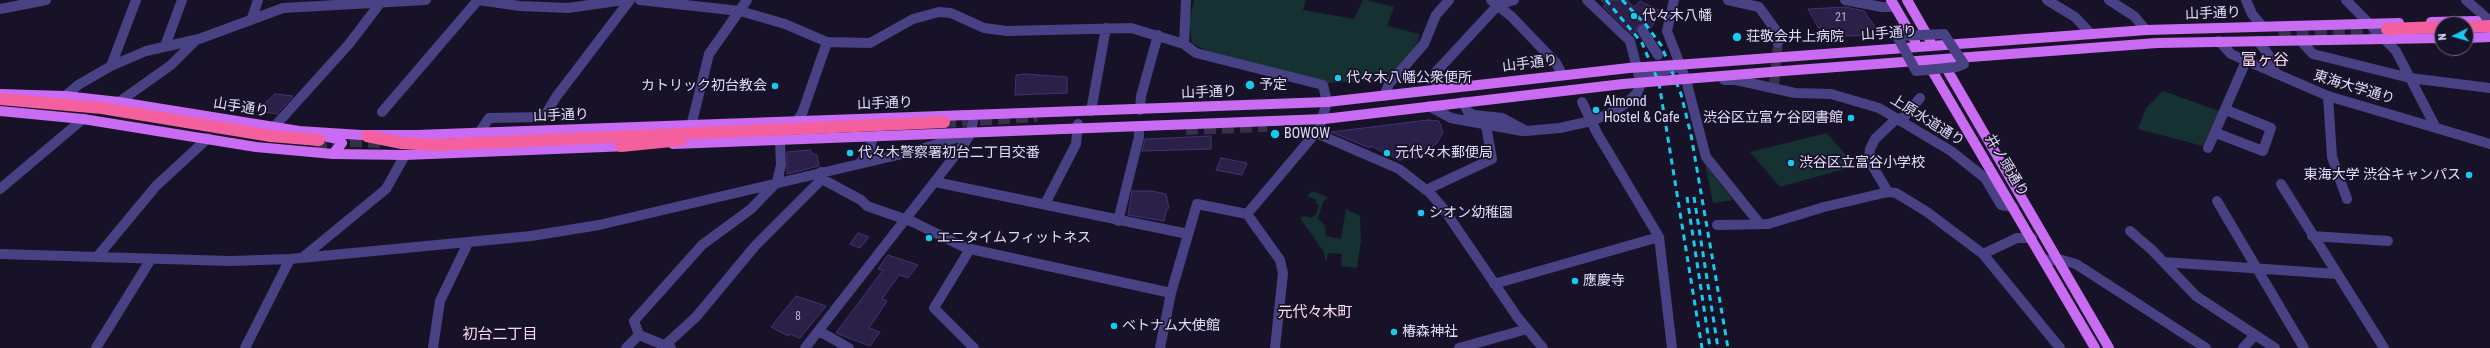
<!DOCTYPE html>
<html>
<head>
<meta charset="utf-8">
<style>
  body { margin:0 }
  #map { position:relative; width:2490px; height:348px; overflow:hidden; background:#181228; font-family:"Roboto Condensed",sans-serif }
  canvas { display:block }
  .north { position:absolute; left:2434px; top:16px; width:40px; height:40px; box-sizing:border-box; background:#181228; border:1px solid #69637d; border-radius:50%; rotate:265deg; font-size:11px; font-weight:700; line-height:16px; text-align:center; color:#e2dcfc }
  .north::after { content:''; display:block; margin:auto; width:14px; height:18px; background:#17caee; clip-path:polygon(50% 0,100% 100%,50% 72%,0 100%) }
</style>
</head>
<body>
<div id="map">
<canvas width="2490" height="348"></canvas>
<div class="north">N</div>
</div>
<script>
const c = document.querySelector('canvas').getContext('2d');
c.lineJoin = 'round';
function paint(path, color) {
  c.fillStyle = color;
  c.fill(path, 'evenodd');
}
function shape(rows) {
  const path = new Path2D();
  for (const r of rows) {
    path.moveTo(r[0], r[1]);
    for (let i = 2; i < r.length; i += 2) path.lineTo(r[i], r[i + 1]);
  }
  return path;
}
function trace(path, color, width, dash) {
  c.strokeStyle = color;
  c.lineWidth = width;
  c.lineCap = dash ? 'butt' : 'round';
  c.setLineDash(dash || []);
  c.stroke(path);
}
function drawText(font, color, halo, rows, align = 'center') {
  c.font = font + ' "Roboto Condensed","Noto Sans JP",sans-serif';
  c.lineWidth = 3.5;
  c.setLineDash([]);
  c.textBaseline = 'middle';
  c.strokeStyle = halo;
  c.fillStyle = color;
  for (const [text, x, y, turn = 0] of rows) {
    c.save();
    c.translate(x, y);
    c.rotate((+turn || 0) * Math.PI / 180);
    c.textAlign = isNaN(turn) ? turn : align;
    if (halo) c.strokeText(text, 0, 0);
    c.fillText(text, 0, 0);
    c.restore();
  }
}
const green = shape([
  [1194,0,1306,0,1303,10,1354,19,1363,0,1366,0,1394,7,1387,26,1420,34,1416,48,1385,80,1328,83,1205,50,1192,43,1189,21],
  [2163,91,2219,111,2203,146,2138,129,2146,108],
  [1827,133,1855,166,1780,187,1750,152],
  [1705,164,1733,200,1713,203],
  [1312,191,1328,197,1323,202,1318,218,1325,226,1326,236,1341,239,1346,209,1360,216,1361,240,1357,268,1341,266,1342,254,1328,253,1327,260,1325,259,1324,252,1300,218,1305,216,1311,218,1316,214,1319,205,1315,203,1317,200,1307,196]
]);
const building = shape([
  [1601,0,1627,0,1634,7,1640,1,1661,11,1651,28,1641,24,1636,27,1636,32,1632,34,1603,6,1606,5,1601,0],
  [1846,7,1864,11,1878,31,1874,35,1824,37,1808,9,1846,7],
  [1025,74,1067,77,1067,93,1015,95,1016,75,1025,74],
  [275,94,293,96,277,114,256,111,275,94],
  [1428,120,1439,121,1443,132,1437,143,1417,158,1399,160,1371,146,1370,148,1331,132,1428,120],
  [1211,136,1211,149,1142,151,1145,139,1211,136],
  [810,150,813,154,817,155,819,166,787,174,787,152,810,150],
  [1221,158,1247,163,1242,175,1216,170,1221,158],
  [1132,191,1152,191,1166,194,1169,208,1167,209,1164,221,1128,215,1132,191],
  [858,233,869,237,860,248,850,244,858,233],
  [888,255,918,265,908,278,899,275,882,299,887,301,869,328,880,332,870,346,836,333,883,270,878,269,888,255],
  [796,296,826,306,800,338,789,334,788,336,771,327,796,296]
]);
const minorTunnel = shape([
  [1774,85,1778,43]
]);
const highwayTunnel = shape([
  [2279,37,2312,34,2387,33],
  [944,122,1037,116],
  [1186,129,1267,126],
  [332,141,384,142],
  [315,146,340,148]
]);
const minor = shape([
  [478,0,520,6,568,8,624,0],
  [640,0,740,11,785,24,827,42,870,43,913,19,939,12,951,13,984,28,1007,31,1131,28,1184,44,1196,53,1323,85,1327,102,1319,129,1247,214,1197,204,1171,293,1160,348],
  [1491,0,1512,17,1556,63,1562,74],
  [1674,0,1667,31,1686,80,1706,157,1760,224],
  [1728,0,1759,7,1780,36,1778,43],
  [1845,0,1882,7,1895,7],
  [2047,0,2075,17,2090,33],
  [2109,0,2134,16,2146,30],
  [2246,0,2252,14,2262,26],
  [2346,0,2396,51,2435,126],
  [2466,0,2490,21],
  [0,9,46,0],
  [252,18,258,0],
  [1642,30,1658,55],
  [2300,40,2313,54,2410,78,2490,88],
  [2219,41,2231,54,2328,96,2490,144],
  [2258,41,2268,54,2276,74],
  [1184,44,1186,0],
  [165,46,182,0],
  [111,66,146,51,199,39,283,8,426,0],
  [1640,75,1675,68],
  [1724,80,1736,80,1795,93,1831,94,1879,108,1951,151,1985,178,2001,205,2013,207],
  [1437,89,1435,73,1498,5,1514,0],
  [65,96,78,85,111,66,136,0],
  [1384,96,1389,84,1424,44,1436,15,1449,0],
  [2328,96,2332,157,2347,199],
  [119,102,171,65,196,40],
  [1463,102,1468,112,1474,115,1502,118,1526,131,1560,128,1591,121,1609,114,1627,103,1637,93,1641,84,1630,41,1587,0],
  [1582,102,1597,133,1659,237,1672,348],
  [1429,106,1451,118,1522,131],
  [1140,110,1141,96,1158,35],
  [1091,111,1106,28],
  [382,112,478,0],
  [797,122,803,111,827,42],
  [691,126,709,54,747,0],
  [274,127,349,44,381,2],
  [479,133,489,118,544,117,556,97,630,0],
  [1316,133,1399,169,1430,193,1443,208,1518,318,1543,348],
  [2216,133,2263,151,2271,128,2226,110],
  [2208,148,2246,61],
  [860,163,869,152,873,137],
  [821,172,822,179,861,200,867,206,913,222,966,248,1171,293],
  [935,182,1188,234],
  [2281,184,2384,348],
  [0,189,83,119],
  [1426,190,1492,159,1486,126],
  [1888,192,1869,160,1870,149,1875,139,1894,121,1904,117,1920,98],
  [2217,201,2304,348],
  [1045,204,1076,144,1078,124],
  [1247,214,1280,260,1283,273,1275,348],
  [1118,221,1139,137,1139,126],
  [1717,225,1768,224,1824,207,1888,192,1896,193,1927,212,1983,254,2060,348],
  [2130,231,2152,250,2196,296,2275,348],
  [2312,236,2388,241],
  [970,249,934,308,974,348],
  [0,254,230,261,290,259,531,236,599,225,915,151,969,134],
  [1983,254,2017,238,2032,238],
  [97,257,156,186,208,138],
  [302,258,386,189,405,155],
  [2044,260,2062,260,2076,264,2206,348],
  [2164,262,2337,274],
  [1494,284,1659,237],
  [819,331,849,348],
  [96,348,151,259],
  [245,348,290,259],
  [433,348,440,301,468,243],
  [626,348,639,335],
  [662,348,696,317,755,246,822,179],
  [671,348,639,335,634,321,702,245,751,209,777,182,781,165,780,141],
  [805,348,964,144,971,133,974,115],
  [1459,348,1527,329],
  [2243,348,2255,335]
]);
const major = shape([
  [1891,0,1915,41],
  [1907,0,1930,40],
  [2431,22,2477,21],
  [2466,38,2490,37],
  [1942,61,2109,348],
  [1927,62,2095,348],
  [1690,64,2146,30,2399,23],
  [1783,71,2157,43,2442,38],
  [0,94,65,96,119,102,299,131,361,135,416,135,1327,102,1629,68],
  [0,111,83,119,256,147,333,154,405,155,629,146],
  [328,137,338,139,342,143,333,154],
  [673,144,1324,119,1623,84]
]);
const highway = shape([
  [2466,27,2490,26],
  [2387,29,2442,27],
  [0,99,102,108,271,136,319,140],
  [367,136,402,143,435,145,944,122],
  [621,146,681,140]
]);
const rail = shape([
  [1606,0,1642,43,1659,83,1702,348],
  [1622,0,1646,25,1661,45,1681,94,1691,135,1728,348],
  [1687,197,1710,348],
  [1694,197,1718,348]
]);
const minorBridge = shape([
  [1944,34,1964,64,1956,67,1916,71,1897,36,1944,34]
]);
const majorBridge = shape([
  [1629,68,1690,64],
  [1623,84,1783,71]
]);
const markers = [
  [1634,16,4,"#17caee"],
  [1737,37,5,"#17caee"],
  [1338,78,4,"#17caee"],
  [1250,85,5,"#17caee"],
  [775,86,4,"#17caee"],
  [1596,110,4,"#17caee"],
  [1851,118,4,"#17caee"],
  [1275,134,5,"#17caee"],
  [850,153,4,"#17caee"],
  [1387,153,4,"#17caee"],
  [1791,163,4,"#17caee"],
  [2469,175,4,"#17caee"],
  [1421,213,4,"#17caee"],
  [929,238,4,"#17caee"],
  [1575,281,4,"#17caee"],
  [1114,326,4,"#17caee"],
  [1394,332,4,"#17caee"]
];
const numberNames = [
  ["21",1841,18],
  ["8",798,317]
];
const streetNames = [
  ["山手通り",2213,14,-2],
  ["山手通り",1889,34,-4],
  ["山手通り",1530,64,-7],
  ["東海大学通り",2354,88,17],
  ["山手通り",1209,93,-2],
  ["山手通り",885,104,-2],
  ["山手通り",241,108,9],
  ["山手通り",561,116,-2],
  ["上原水道通り",1927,121,32],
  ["井ノ頭通り",2006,166,59]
];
const poiNames = [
  ["代々木八幡",1642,16],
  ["荘敬会井上病院",1746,37],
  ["代々木八幡公衆便所",1346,78],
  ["予定",1259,85],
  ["カトリック初台教会",767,86,"right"],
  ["Almond",1604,102],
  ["Hostel & Cafe",1604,118],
  ["渋谷区立富ケ谷図書館",1843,118,"right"],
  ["BOWOW",1284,134],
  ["代々木警察署初台二丁目交番",858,153],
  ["元代々木郵便局",1395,153],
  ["渋谷区立富谷小学校",1799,163],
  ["東海大学 渋谷キャンパス",2461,175,"right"],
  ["シオン幼稚園",1429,213],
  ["エニタイムフィットネス",937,238],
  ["應慶寺",1583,281],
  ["ベトナム大使館",1122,326],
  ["椿森神社",1402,332]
];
const neighbourhoodNames = [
  ["元代々木町",1315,313],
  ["初台二丁目",500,335]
];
const quarterNames = [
  ["富ヶ谷",2265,61]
];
paint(green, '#163132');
paint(building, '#2a2048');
trace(building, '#443372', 1);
trace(minorTunnel, '#363048', 10, [10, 5]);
trace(highwayTunnel, '#363048', 12, [12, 6]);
trace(minor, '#484184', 10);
trace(major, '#ca6bf4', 10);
trace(highway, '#f3609d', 12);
trace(rail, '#17caee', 3, [6, 5]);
trace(minorBridge, '#484184', 10);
trace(majorBridge, '#ca6bf4', 10);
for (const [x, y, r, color] of markers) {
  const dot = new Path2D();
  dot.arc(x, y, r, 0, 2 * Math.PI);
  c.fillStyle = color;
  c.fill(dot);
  trace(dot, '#181228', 1.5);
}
drawText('12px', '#b4adcf', null, numberNames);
drawText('14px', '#e2dcfc', '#181228', streetNames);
drawText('14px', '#e2dcfc', '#181228', poiNames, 'left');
drawText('15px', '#fddeef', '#181228', neighbourhoodNames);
drawText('16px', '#fddeef', '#181228', quarterNames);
</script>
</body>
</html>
